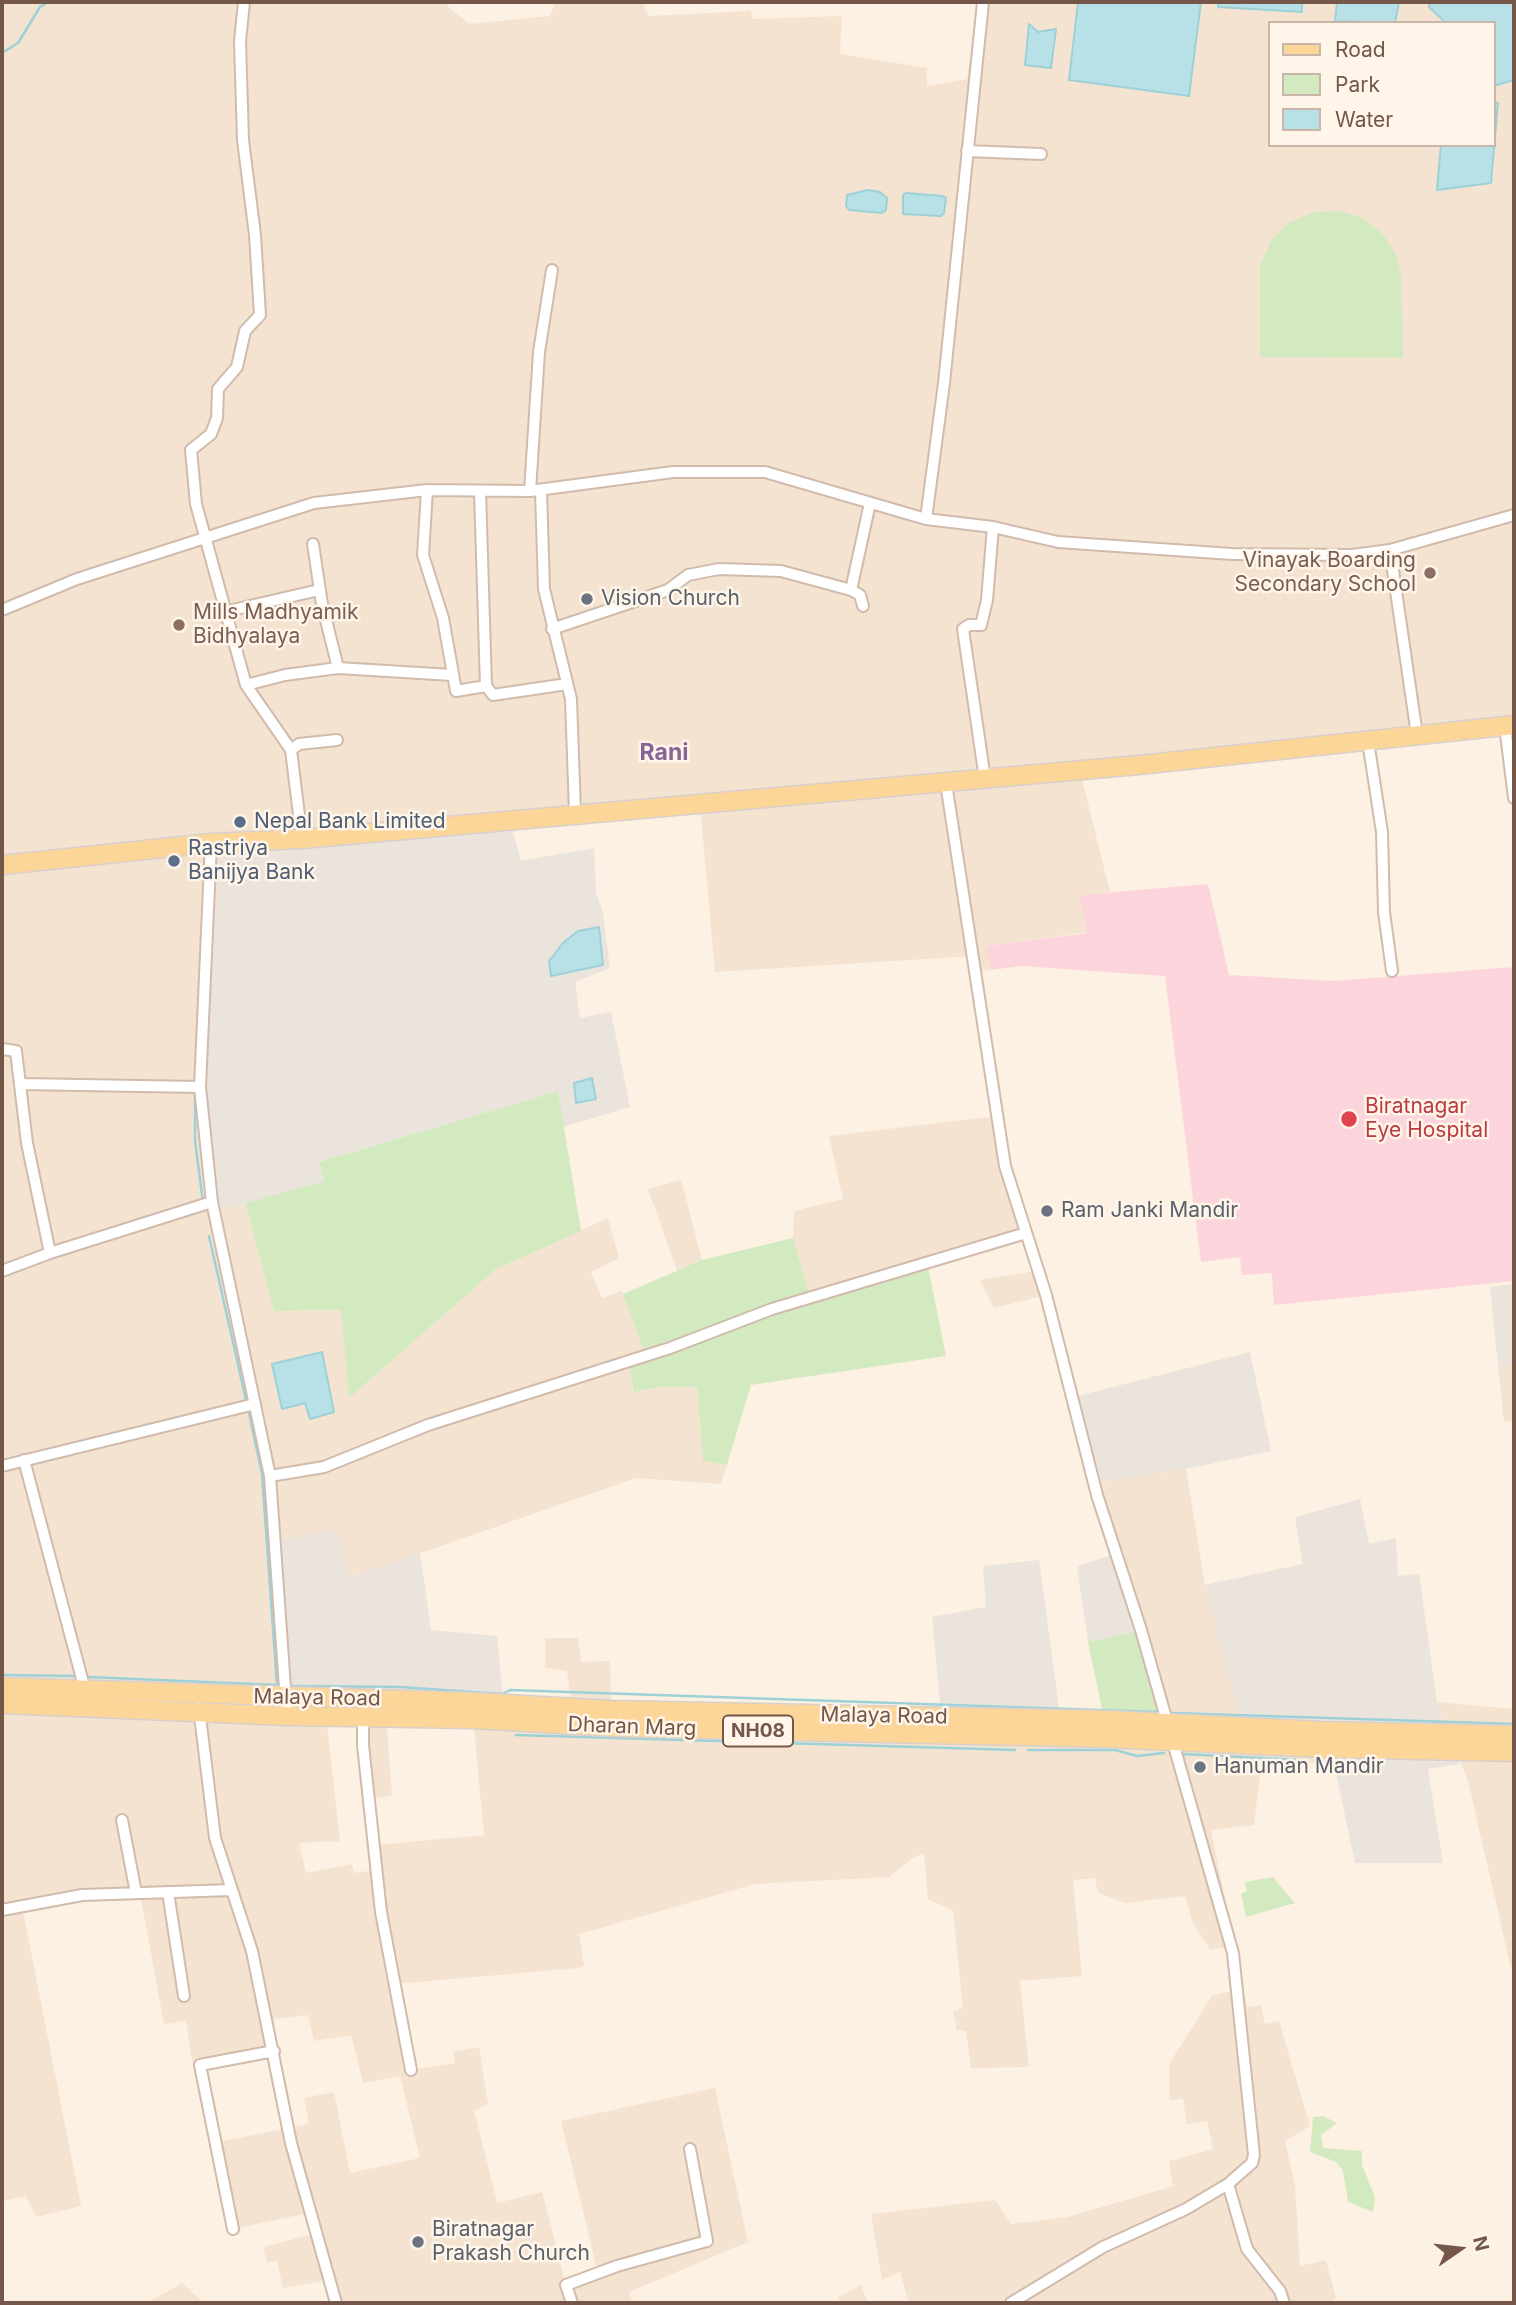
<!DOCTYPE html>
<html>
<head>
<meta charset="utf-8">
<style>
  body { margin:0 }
  #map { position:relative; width:1516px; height:2305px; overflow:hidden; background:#fcf1e2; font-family:Inter,sans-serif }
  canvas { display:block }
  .frame { position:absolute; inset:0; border:4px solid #745748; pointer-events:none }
  .legend { position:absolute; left:1268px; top:21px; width:228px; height:126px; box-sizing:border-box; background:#fff6e9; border:2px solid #c7b6a9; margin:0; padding:9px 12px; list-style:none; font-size:21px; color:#745748 }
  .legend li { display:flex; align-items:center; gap:14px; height:35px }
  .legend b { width:35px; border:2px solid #c7b6a9 }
  .north { position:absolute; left:1425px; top:2214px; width:70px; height:70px; -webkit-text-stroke:5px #fff6e9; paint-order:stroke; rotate:76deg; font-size:19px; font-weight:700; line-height:28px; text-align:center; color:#745748 }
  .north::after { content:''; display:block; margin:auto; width:24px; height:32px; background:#745748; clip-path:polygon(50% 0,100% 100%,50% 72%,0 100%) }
</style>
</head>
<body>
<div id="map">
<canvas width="1516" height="2305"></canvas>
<div class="frame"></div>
<ul class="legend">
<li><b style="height:9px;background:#fcd599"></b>Road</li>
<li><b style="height:19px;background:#d3eac1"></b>Park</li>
<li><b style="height:19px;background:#b7e1e6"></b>Water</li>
</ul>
<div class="north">N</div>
</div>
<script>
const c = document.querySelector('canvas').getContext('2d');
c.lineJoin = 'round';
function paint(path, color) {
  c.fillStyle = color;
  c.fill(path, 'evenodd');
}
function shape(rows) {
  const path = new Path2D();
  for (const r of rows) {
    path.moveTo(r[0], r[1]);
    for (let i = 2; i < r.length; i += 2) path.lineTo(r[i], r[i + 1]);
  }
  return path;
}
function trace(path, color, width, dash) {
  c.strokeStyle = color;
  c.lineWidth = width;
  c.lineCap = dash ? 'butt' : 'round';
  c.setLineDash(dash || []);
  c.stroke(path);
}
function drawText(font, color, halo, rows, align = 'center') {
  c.font = font + ' Inter,sans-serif';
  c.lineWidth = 5;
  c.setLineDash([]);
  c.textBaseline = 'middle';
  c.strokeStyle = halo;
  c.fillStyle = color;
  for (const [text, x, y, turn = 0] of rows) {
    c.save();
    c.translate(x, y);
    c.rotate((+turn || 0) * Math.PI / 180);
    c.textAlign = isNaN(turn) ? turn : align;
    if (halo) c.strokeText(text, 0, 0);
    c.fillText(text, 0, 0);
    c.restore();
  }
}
const residential = shape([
  [2,2,443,2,469,24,550,16,556,2,643,2,648,16,751,11,752,19,842,16,840,54,927,68,927,86,967,79,978,2,1514,2,1514,720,1080,771,1110,892,1081,895,1088,932,987,946,991,970,977,971,974,956,715,972,700,804,510,821,215,1212,245,1203,274,1311,341,1310,349,1397,496,1269,608,1218,619,1258,591,1272,602,1298,622,1291,645,1355,635,1392,661,1387,697,1387,703,1460,727,1465,721,1484,636,1478,355,1576,326,1716,340,1841,299,1843,306,1873,352,1864,354,1873,375,1870,363,1715,386,1716,392,1795,372,1799,377,1845,484,1835,473,1719,574,1725,567,1671,545,1668,545,1638,578,1638,581,1662,610,1661,612,1726,1171,1741,1094,1483,1186,1469,1205,1585,1335,1768,1300,1760,1260,1774,1254,1825,1211,1830,1247,2007,1261,2005,1265,2024,1279,2021,1310,2126,1285,2141,1295,2186,1300,2266,1326,2260,1336,2298,1329,2303,909,2303,900,2272,882,2280,871,2214,995,2200,1011,2224,1068,2217,1173,2186,1169,2161,1213,2149,1207,2121,1187,2124,1183,2099,1169,2100,1169,2064,1212,1996,1232,1991,1225,1948,1210,1949,1193,1923,1185,1896,1125,1903,1098,1893,1095,1878,1073,1880,1082,1976,1020,1981,1029,2067,971,2068,966,2031,957,2030,953,2011,963,2008,953,1911,928,1899,924,1854,914,1857,889,1877,755,1884,579,1934,584,1966,578,1968,395,1984,411,2070,455,2063,453,2052,479,2047,488,2104,474,2111,497,2203,542,2192,566,2285,598,2273,561,2121,715,2088,748,2242,629,2292,633,2303,336,2303,328,2280,283,2288,277,2261,267,2262,263,2247,310,2235,304,2214,233,2229,214,2143,309,2124,304,2098,334,2092,350,2173,420,2158,400,2076,363,2083,351,2035,314,2041,308,2015,268,2020,274,2051,193,2066,186,2021,164,2024,140,1893,22,1906,81,2206,36,2217,26,2196,2,2201],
  [1269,23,1493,23,1493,145,1269,145],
  [997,1116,1026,1233,811,1298,793,1238,794,1211,843,1199,829,1136],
  [681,1180,702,1260,678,1273,648,1189],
  [1038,1271,1046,1295,994,1308,980,1280],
  [1514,1365,1514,1421,1504,1422,1498,1366],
  [1437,1702,1514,1709,1514,1981,1468,1781],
  [182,2283,204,2303,148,2303],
  [861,2285,868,2303,840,2303,838,2297]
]);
const industrial = shape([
  [510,821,521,861,594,848,596,892,603,913,610,968,575,982,580,1018,611,1012,630,1107,563,1127,558,1091,319,1162,324,1181,214,1212,200,1087,211,843],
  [1514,1284,1514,1365,1498,1366,1490,1287],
  [1250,1352,1271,1451,1186,1469,1094,1483,1070,1398],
  [1360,1499,1369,1544,1396,1538,1398,1576,1419,1574,1437,1702,1452,1743,1246,1745,1205,1585,1303,1564,1295,1517],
  [337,1530,350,1578,420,1553,431,1630,497,1636,505,1720,287,1716,274,1541],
  [1116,1554,1141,1630,1088,1642,1077,1566],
  [1039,1560,1063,1737,943,1735,932,1617,986,1607,983,1566],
  [1456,1752,1460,1764,1428,1769,1443,1863,1355,1863,1335,1768,1343,1755]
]);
const medical = shape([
  [1208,884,1229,975,1333,981,1514,967,1514,1281,1274,1305,1272,1273,1242,1275,1240,1257,1201,1262,1165,976,1021,966,991,970,986,946,1087,933,1080,895]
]);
const green = shape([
  [1341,211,1362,218,1382,233,1395,253,1401,276,1403,358,1260,357,1260,265,1272,239,1290,222,1315,212],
  [558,1091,581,1231,496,1269,349,1398,341,1310,274,1311,245,1203,324,1181,319,1162],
  [793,1238,811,1298,927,1262,946,1356,751,1385,727,1465,703,1461,697,1387,661,1387,634,1392,629,1360,645,1355,623,1294,702,1260],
  [1141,1630,1171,1741,1108,1738,1088,1642],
  [1273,1877,1295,1903,1246,1917,1241,1894,1247,1891,1245,1882],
  [1323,2116,1337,2123,1321,2135,1323,2148,1362,2151,1362,2165,1375,2197,1373,2212,1348,2202,1343,2171,1336,2162,1310,2152,1313,2117]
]);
const water = shape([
  [1078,2,1201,2,1189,96,1069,80,1078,2],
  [1218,2,1302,2,1302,12,1218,7,1218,2],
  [1337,2,1399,2,1395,23,1335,21,1337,2],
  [1430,2,1514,2,1514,80,1493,86,1493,23,1446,23,1429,7,1430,2],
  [1029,24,1038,32,1056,29,1051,68,1025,65,1029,24],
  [1493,102,1498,103,1491,183,1437,190,1441,145,1493,145,1493,102],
  [868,190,880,192,887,198,886,210,882,213,849,210,846,206,847,195,868,190],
  [906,193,943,196,946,198,944,213,941,216,903,214,903,195,906,193],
  [599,927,603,965,551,976,549,961,563,943,578,931,599,927],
  [592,1078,596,1099,576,1103,574,1083,592,1078],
  [322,1352,334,1412,310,1419,305,1403,282,1409,272,1364,322,1352]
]);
const stream = shape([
  [2,53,18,43,40,7,48,2],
  [195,1094,195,1141,203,1202],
  [209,1236,246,1400],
  [2,1675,75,1676],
  [88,1677,277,1685,262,1474,249,1413],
  [290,1686,400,1687,502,1694,510,1690,1158,1712],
  [1173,1713,1514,1724],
  [516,1735,1015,1750],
  [1028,1750,1115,1750,1137,1756,1164,1753],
  [1183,1754,1300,1760]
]);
const minor = shape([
  [244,2,240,41,243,140,255,235,260,315,245,331,237,367,218,389,217,418,211,434,191,450,196,504,246,685,291,750,302,839],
  [967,151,1041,154],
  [427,490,423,555,443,618,456,691,486,686],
  [541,490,544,589,571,699,575,812],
  [480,491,486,686,493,695,567,684],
  [530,491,539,352,552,270],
  [926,519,944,383,983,2],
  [313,544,322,604,338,668],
  [1390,550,1417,735],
  [851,590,870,503],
  [2,610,77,579,314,503,427,490,530,491,673,472,765,472,926,519,993,527,1058,542,1232,554,1352,555,1390,550,1514,515],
  [228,611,319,590],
  [552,629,668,590,688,575,719,569,781,571,851,590,860,595,863,606],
  [246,685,285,675,338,668,452,675],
  [1505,726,1514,798],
  [1368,741,1382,832,1384,912,1392,971],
  [291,750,299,744,337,740],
  [985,779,963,629,969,625,981,625,987,600,993,527],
  [946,783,1005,1166,1046,1295,1097,1495,1141,1630,1233,1953,1254,2155,1252,2163,1228,2184,1186,2209,1103,2247,1011,2303],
  [211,843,200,1087,212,1202,270,1476,287,1716],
  [2,1049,16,1051,27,1143,50,1253,2,1271],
  [21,1084,200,1087],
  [50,1253,212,1202],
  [24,1460,86,1694],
  [2,1466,255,1404],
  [270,1476,324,1467,428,1425,670,1348,772,1309,1026,1233],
  [199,1708,215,1838,252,1951,291,2143,336,2303],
  [363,1715,363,1745,381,1912,411,2070],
  [122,1820,136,1893],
  [168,1892,184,1996],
  [2,1910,82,1895,232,1890],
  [1228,2184,1247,2249,1280,2291,1284,2303],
  [233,2229,200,2065,274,2051],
  [572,2303,566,2285,617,2266,707,2241,690,2149]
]);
const primary = shape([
  [2,865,211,843,302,839,1139,765,1514,725],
  [2,1687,472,1702,611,1710,1107,1720,1322,1731,1514,1735],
  [2,1704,287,1716,473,1719,612,1727,1108,1738,1323,1748,1514,1752]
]);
const markers = [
  [1430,573,7,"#8d6e63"],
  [587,599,7,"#6b7280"],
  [179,625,7,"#8d6e63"],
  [240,822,7,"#5c6f8a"],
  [174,861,7,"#5c6f8a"],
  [1349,1119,9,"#e0444e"],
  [1047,1211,7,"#6b7280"],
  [1200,1767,7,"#6b7280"],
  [418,2242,7,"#6b7280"]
];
const shields = [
  [758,1731,70]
];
const shieldNames = [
  ["NH08",758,1731]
];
const educationNames = [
  ["Vinayak Boarding",1416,561],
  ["Secondary School",1416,585],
  ["Mills Madhyamik",193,613,"left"],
  ["Bidhyalaya",193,637,"left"]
];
const worshipNames = [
  ["Vision Church",601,599],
  ["Ram Janki Mandir",1061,1211],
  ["Hanuman Mandir",1214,1767],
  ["Biratnagar",432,2230],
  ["Prakash Church",432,2254]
];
const serviceNames = [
  ["Nepal Bank Limited",254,822],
  ["Rastriya",188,849],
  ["Banijya Bank",188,873]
];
const healthNames = [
  ["Biratnagar",1365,1107],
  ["Eye Hospital",1365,1131]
];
const streetNames = [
  ["Malaya Road",317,1698,1],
  ["Malaya Road",884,1716,1],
  ["Dharan Marg",632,1727,2]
];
const neighbourhoodNames = [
  ["Rani",664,753]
];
paint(residential, '#f4e3d0');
paint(industrial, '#ebe4dd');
paint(medical, '#fbd5db');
paint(green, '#d3eac1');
paint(water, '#b7e1e6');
trace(water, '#9dd1d8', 2);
trace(stream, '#9dd1d8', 2.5);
trace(minor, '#d0bbac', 14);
trace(primary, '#d8d0cc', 21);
trace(minor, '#fff', 10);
trace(primary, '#fcd599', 18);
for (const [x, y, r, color] of markers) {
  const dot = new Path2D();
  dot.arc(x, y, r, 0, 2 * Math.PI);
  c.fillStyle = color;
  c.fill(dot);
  trace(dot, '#fff6e9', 2.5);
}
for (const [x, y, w] of shields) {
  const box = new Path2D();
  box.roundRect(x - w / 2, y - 15.5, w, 31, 5);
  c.fillStyle = '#fff6e9';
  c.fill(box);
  trace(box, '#745748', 2);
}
drawText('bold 19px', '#745748', null, shieldNames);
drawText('21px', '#785e54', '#fff6e9', educationNames, 'right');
drawText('21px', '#5b616d', '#fff6e9', worshipNames, 'left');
drawText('21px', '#4e5e75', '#fff6e9', serviceNames, 'left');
drawText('21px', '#be3a42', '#fff6e9', healthNames, 'left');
drawText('21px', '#745748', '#fff6e9', streetNames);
drawText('bold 23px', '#856498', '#fff6e9', neighbourhoodNames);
</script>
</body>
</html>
